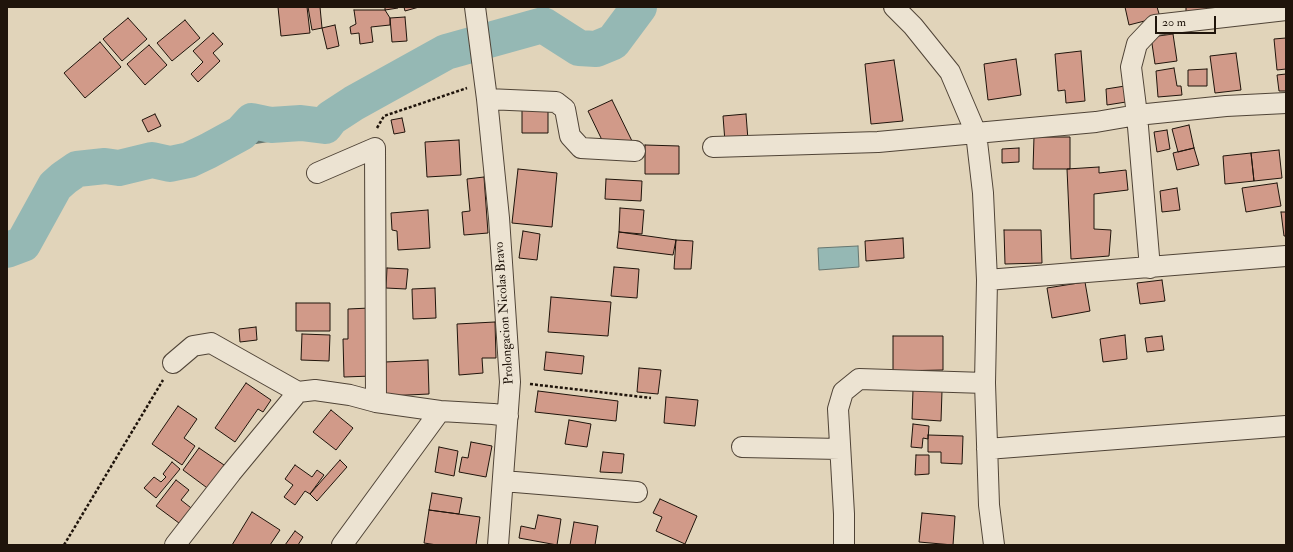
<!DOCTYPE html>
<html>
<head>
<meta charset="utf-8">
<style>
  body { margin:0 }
  #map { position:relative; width:1293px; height:552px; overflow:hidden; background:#e1d4ba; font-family:"IM FELL Double Pica",serif }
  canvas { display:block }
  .frame { position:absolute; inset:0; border:8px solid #1f140b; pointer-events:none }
  .scale { position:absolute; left:1155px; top:16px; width:61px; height:18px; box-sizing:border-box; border:2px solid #1f140b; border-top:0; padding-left:5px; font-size:12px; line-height:14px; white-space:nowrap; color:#1f140b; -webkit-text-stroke:3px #ece3d2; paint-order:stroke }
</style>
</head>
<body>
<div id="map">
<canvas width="1293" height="552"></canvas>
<div class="frame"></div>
<div class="scale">20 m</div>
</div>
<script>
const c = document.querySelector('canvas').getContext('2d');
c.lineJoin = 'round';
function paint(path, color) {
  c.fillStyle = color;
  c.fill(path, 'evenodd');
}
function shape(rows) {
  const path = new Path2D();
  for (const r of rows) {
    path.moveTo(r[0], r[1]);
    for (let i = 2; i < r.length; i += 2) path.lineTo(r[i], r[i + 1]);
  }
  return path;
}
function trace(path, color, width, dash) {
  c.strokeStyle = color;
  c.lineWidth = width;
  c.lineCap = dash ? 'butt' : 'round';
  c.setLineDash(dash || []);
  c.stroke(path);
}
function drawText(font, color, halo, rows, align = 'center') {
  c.font = font + ' "IM FELL Double Pica",serif';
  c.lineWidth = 3.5;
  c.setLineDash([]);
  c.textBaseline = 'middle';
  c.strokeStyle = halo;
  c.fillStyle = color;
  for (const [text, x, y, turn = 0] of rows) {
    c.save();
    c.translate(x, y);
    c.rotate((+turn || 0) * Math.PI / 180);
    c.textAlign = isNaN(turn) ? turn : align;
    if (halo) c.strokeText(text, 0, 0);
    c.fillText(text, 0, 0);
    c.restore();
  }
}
const water = shape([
  [858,246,859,267,819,270,818,248,858,246]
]);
const stream = shape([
  [222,143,243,143,274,138,305,124]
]);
const river = shape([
  [7,250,23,244,55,186,64,178,77,169,105,166,119,168,152,160,170,164,189,160,208,151,241,133,252,121,271,125,301,123,325,126,331,118,354,103,446,52,543,25,579,48,596,49,613,42,639,7]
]);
const building = shape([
  [278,7,307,7,310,33,281,36,278,7],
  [308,7,320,7,322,28,312,30,308,7],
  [385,7,398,7,398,8,385,10,385,7],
  [404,7,419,7,405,11,404,7],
  [1125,7,1157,7,1160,17,1129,25,1125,7],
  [1186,7,1210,7,1211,13,1186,14,1186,7],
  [354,10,385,10,390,18,390,25,371,27,373,42,360,44,359,33,351,34,350,27,356,24,354,10],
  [405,17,407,41,392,42,390,18,405,17],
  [128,18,147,39,122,61,103,39,128,18],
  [185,20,200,38,172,61,157,43,185,20],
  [335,25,339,46,327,49,322,28,335,25],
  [213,33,223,44,213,53,220,61,198,82,191,74,203,62,193,51,213,33],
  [1173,34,1177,61,1155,64,1151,37,1173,34],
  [1286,38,1286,69,1277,70,1274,39,1286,38],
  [100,42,121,67,85,98,64,73,100,42],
  [149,45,167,65,145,85,127,64,149,45],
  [1081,51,1085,101,1066,103,1065,90,1058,91,1055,54,1081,51],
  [1236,53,1241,90,1215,93,1210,56,1236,53],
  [1016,59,1021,95,988,100,984,64,1016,59],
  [894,60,903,121,871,124,865,64,894,60],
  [1174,68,1177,86,1181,86,1182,95,1158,97,1156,71,1174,68],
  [1207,69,1207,86,1188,86,1188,70,1207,69],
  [1286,74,1286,91,1279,91,1277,75,1286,74],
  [1125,86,1126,102,1107,105,1106,89,1125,86],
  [612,100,632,141,602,140,588,111,612,100],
  [522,107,548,107,548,133,522,133,522,107],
  [155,114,161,126,148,132,142,120,155,114],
  [746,114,748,140,725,142,723,116,746,114],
  [402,118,405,132,394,134,391,120,402,118],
  [1189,125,1194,148,1178,152,1172,129,1189,125],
  [1167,130,1170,149,1157,152,1154,132,1167,130],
  [1034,137,1070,137,1070,169,1033,169,1034,137],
  [459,140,461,175,427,177,425,142,459,140],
  [645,145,679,146,679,174,645,174,645,145],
  [1019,148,1019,162,1002,163,1002,149,1019,148],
  [1194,148,1199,165,1177,170,1173,153,1194,148],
  [1279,150,1282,178,1254,181,1251,153,1279,150],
  [1251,153,1254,181,1225,184,1223,156,1251,153],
  [1099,167,1099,173,1126,170,1128,190,1094,194,1094,229,1111,230,1109,256,1071,259,1067,169,1099,167],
  [518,169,557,173,552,227,512,223,518,169],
  [484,177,488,233,464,235,462,212,470,211,467,179,484,177],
  [606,179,642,181,641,201,605,199,606,179],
  [1277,183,1281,206,1246,212,1242,188,1277,183],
  [1177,188,1180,210,1162,212,1160,191,1177,188],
  [620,208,644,210,642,234,619,232,620,208],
  [428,210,430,248,398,250,397,231,392,230,391,213,428,210],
  [1281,212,1286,212,1286,236,1284,236,1281,212],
  [1004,230,1041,230,1042,263,1005,264,1004,230],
  [523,231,540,234,537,260,519,258,523,231],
  [619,232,676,240,673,255,617,248,619,232],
  [903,238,904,258,866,261,865,241,903,238],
  [676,240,693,241,691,269,674,269,676,240],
  [614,267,639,269,637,298,611,296,614,267],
  [387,268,408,269,406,289,386,288,387,268],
  [1162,280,1165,301,1140,304,1137,283,1162,280],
  [1085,282,1090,311,1052,318,1047,288,1085,282],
  [435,288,436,318,413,319,412,289,435,288],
  [551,297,611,302,608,336,548,332,551,297],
  [296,303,330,303,330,331,296,331,296,303],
  [370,308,372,376,344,377,343,339,348,339,348,309,370,308],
  [495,322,496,358,482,358,483,373,459,375,457,324,495,322],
  [256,327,257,340,240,342,239,329,256,327],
  [302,334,330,335,329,361,301,360,302,334],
  [1125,335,1127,359,1103,362,1100,339,1125,335],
  [893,336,943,336,943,370,893,371,893,336],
  [1162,336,1164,350,1147,352,1145,338,1162,336],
  [546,352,584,356,582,374,544,370,546,352],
  [428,360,429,394,386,396,385,362,428,360],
  [639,368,661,370,658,394,637,392,639,368],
  [246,383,271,400,263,412,258,409,235,442,215,428,246,383],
  [913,390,942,391,941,421,912,419,913,390],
  [538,391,618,401,616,421,535,412,538,391],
  [666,397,698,400,695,426,664,423,666,397],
  [178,406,197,419,184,438,195,446,182,465,152,444,178,406],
  [331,410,353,428,336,450,313,432,331,410],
  [569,420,591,424,587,447,565,444,569,420],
  [913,424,929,426,928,439,923,438,922,448,911,447,913,424],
  [928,435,963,436,962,464,941,463,941,452,928,452,928,435],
  [471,442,492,446,486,477,459,472,462,457,468,458,471,442],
  [439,447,458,451,454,476,435,472,439,447],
  [199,448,227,467,210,490,183,470,199,448],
  [603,452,624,454,622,473,600,472,603,452],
  [916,455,929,455,929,474,915,475,916,455],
  [340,460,347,467,317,501,310,494,340,460],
  [172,462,180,469,156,498,144,488,154,477,161,482,166,477,163,474,172,462],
  [295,465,312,477,317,470,324,475,310,494,305,491,295,505,284,497,293,485,285,479,295,465],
  [176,480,189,490,181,500,195,511,183,526,156,506,176,480],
  [432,493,462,498,459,514,429,510,432,493],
  [660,499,697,516,685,544,656,531,662,517,653,513,660,499],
  [429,510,480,517,476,545,437,545,424,543,429,510],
  [252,512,280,530,270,545,232,545,252,512],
  [922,513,955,516,953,545,919,542,922,513],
  [538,515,561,519,557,545,519,538,521,526,535,529,538,515],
  [574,522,598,526,595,545,570,545,574,522],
  [295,531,303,537,298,545,285,545,295,531]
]);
const path = shape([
  [377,128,384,116,467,88],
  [530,384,651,398],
  [64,545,163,380]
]);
const minor = shape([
  [475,7,487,99,499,218,510,382,498,545],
  [894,7,913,26,950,72,976,133,983,193,987,280,985,383,989,505,994,545],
  [487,99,556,102,565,109,570,136,581,148,635,151],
  [713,147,878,142,1096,122,1137,115,1226,106,1286,103],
  [317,173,375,148,376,402],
  [1150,268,1137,115,1131,67,1137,44,1155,25,1286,10],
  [987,280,1286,256],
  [173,363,193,346,211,343,298,392],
  [742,447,840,449],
  [987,449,1286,426],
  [503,481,637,492],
  [175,545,231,473,298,392,315,390,350,395,376,402,440,411,493,414,508,416],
  [342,545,440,411],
  [844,545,844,514,838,409,843,392,859,379,985,383]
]);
const streetNames = [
  ["Prolongacion Nicolas Bravo",505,313,-94]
];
paint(water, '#95b8b4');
trace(water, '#667670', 1);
trace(stream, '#667670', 6);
trace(river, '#95b8b4', 36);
paint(building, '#d19a89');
trace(building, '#1f140b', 1);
trace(minor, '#504437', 22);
trace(path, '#1f140b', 2.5, [3, 2]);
trace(minor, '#ece3d2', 20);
drawText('13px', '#1f140b', '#ece3d2', streetNames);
</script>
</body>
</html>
